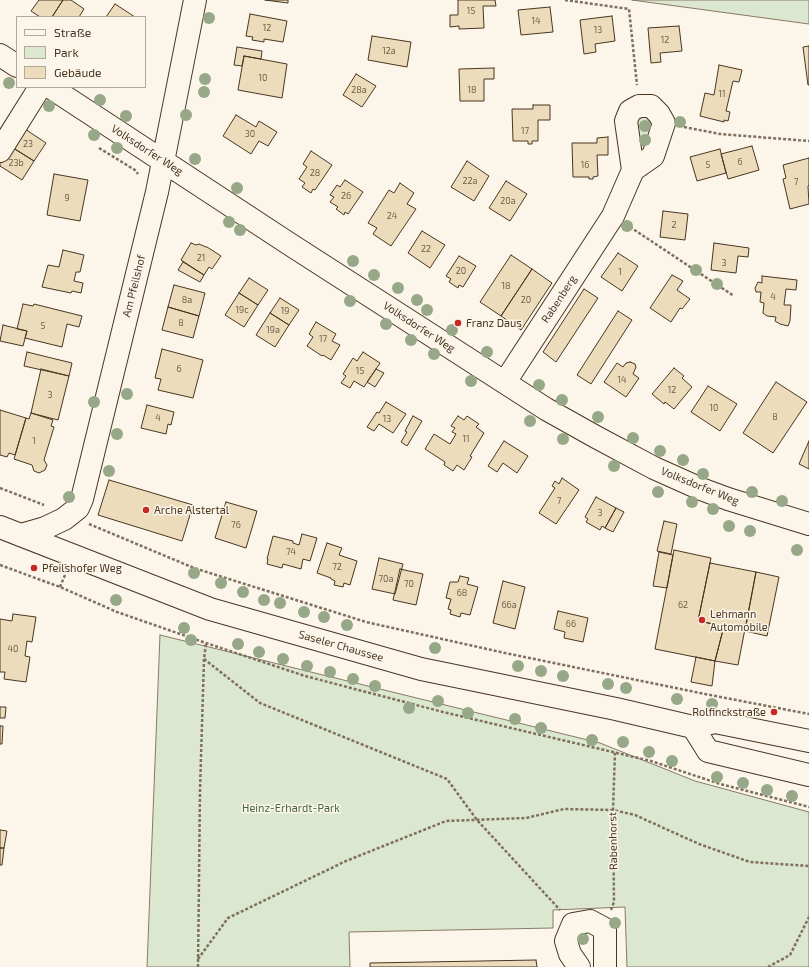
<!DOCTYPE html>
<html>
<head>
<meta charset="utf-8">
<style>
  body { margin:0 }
  #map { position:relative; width:809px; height:967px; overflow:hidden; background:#fbf6e9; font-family:"Exo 2",sans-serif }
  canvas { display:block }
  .legend { position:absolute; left:16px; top:16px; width:130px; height:72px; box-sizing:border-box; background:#fbf6e9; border:1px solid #b4a999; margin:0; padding:5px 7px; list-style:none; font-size:12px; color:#4a3520 }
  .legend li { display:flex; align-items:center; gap:8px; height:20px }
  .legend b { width:20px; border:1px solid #b4a999 }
</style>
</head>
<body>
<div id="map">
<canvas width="809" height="967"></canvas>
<ul class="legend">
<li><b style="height:5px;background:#fbf6e9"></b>Straße</li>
<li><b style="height:11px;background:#dce7d0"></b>Park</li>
<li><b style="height:11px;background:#ecdcbc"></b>Gebäude</li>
</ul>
</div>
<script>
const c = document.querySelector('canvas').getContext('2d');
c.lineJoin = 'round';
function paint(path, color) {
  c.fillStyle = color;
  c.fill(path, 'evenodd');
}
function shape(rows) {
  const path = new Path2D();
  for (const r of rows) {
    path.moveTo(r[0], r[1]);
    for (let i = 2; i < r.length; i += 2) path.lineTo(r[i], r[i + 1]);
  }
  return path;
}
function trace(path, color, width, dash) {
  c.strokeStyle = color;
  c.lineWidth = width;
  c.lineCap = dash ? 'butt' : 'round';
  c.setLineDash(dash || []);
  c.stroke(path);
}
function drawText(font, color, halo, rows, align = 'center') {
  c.font = font + ' "Exo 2",sans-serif';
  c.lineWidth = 3;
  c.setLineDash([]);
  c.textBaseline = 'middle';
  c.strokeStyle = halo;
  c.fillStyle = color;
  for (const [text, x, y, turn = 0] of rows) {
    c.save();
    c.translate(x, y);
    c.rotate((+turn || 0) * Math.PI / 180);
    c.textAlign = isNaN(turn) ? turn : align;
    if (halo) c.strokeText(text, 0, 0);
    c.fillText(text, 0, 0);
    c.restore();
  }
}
const green = shape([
  [632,0,809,0,809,24,632,0],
  [645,116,652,124,653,130,646,147,643,146,640,142,636,121,638,117,645,116],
  [160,635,600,743,695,781,809,812,809,967,627,967,625,907,553,910,553,928,349,932,350,967,147,967,160,635]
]);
const building = shape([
  [39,0,63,0,52,17,40,17,31,11,39,0],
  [63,0,71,0,84,9,79,17,52,17,63,0],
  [265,0,288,0,288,3,265,0],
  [458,0,495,0,496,6,483,6,484,28,459,29,459,26,450,27,450,15,458,15,458,0],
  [115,4,135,17,106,17,115,4],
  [550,7,553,32,521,35,518,10,550,7],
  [250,14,287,21,283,42,264,39,264,42,252,40,253,37,246,36,250,14],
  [612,16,615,41,595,44,596,52,584,54,580,20,612,16],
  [679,26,682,51,660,53,661,62,651,63,648,28,679,26],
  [372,36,411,42,407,67,368,60,372,36],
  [809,46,809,85,808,85,803,47,809,46],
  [237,47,262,51,261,59,244,56,242,66,234,65,237,47],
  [244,56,287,64,282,98,238,90,244,56],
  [719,65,742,70,739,82,733,81,726,111,730,112,728,121,724,120,724,122,700,116,705,93,714,95,719,65],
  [494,68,494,79,484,79,484,101,460,101,459,69,494,68],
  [356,74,376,86,362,107,343,95,356,74],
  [533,105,550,105,550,120,538,120,538,141,532,141,532,144,528,144,528,141,513,141,512,109,533,109,533,105],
  [236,115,256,127,259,121,277,132,268,146,259,141,251,154,223,136,236,115],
  [22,127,46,143,34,161,10,146,22,127],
  [608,137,608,155,597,155,598,176,593,177,593,179,589,179,589,177,573,177,572,143,597,143,597,138,608,137],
  [10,146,34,161,22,180,0,166,0,161,10,146],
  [752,146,759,170,728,179,721,154,752,146],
  [720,149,726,173,697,181,690,157,720,149],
  [311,151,332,165,315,190,313,189,311,193,302,187,305,183,299,179,307,167,303,164,311,151],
  [809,158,809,185,808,186,809,204,790,209,783,179,786,178,783,165,809,158],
  [467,161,489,176,474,201,451,187,467,161],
  [54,174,88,180,80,221,47,215,54,174],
  [345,180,363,192,348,214,345,212,344,215,336,209,338,207,330,202,334,197,330,195,337,185,340,187,345,180],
  [506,181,527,194,510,221,489,208,506,181],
  [400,183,414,193,407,204,416,209,391,246,373,234,377,228,368,223,389,190,394,193,400,183],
  [663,211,688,214,685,240,660,237,663,211],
  [422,231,445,245,430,268,408,253,422,231],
  [191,243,196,245,199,244,206,247,207,247,221,256,212,269,209,267,204,275,181,260,191,243],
  [714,243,749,248,748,257,738,256,736,273,711,270,714,243],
  [63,250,84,255,80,272,76,272,74,281,83,283,81,293,72,291,71,293,42,287,48,265,59,267,63,250],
  [618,253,638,266,622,291,601,277,618,253],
  [511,255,532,269,501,316,480,302,511,255],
  [459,256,476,266,463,287,459,285,458,288,449,282,451,279,446,276,459,256],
  [183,262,204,275,200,282,178,270,183,262],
  [532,269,552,283,521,330,501,316,532,269],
  [672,275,683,281,677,290,690,299,682,309,680,308,671,322,650,308,672,275],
  [762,276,797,280,796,290,786,289,784,305,791,305,790,321,788,326,780,324,775,321,776,317,767,316,763,313,764,303,760,302,761,292,756,292,755,288,758,282,762,283,762,276],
  [249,278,268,290,258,305,239,293,249,278],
  [174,285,205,293,199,316,168,307,174,285],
  [584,289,598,298,556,362,543,352,584,289],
  [239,293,258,305,244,327,225,315,239,293],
  [280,298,299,310,289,325,270,313,280,298],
  [23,304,33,306,34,304,82,316,79,327,67,324,62,347,25,338,27,331,17,329,23,304],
  [168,307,199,316,193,338,162,330,168,307],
  [618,311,632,320,591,384,577,375,618,311],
  [270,313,289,325,275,347,256,335,270,313],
  [316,322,336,334,332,341,340,345,331,360,323,355,322,356,307,346,313,337,309,334,316,322],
  [3,325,27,331,23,346,0,341,3,325],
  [162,349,203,360,193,398,158,390,161,379,155,378,162,349],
  [27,352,72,363,69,376,24,366,27,352],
  [363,352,380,363,364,387,354,381,350,388,341,383,346,376,343,374,353,358,357,361,363,352],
  [630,362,635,364,636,367,633,374,639,378,626,397,604,382,617,363,623,367,626,363,630,362],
  [674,368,684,376,682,378,692,387,674,409,665,402,664,404,652,394,674,368],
  [41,369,69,376,58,420,31,413,41,369],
  [376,369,384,373,375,387,367,382,376,369],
  [776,382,807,402,773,453,743,433,776,382],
  [708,386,737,404,720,431,691,412,708,386],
  [386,402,406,414,393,433,379,424,374,431,367,427,377,412,379,413,386,402],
  [147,405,174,412,171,425,168,424,166,434,141,428,147,405],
  [0,410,26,418,15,455,9,453,7,457,0,455,0,410],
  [31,413,53,420,51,426,54,427,44,460,47,465,45,470,39,473,34,471,32,465,14,459,26,418,29,419,31,413],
  [413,416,422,421,407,446,401,442,407,432,405,431,413,416],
  [458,416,464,420,467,416,479,424,476,427,484,433,470,456,472,457,464,470,457,465,453,471,444,465,445,462,425,449,434,434,450,444,456,434,452,432,455,428,451,426,458,416],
  [504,441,528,456,517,473,503,463,497,472,488,466,504,441],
  [809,441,809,469,799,464,809,441],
  [562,478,579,490,556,524,539,513,555,488,552,486,555,481,559,484,562,478],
  [109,480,193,505,182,541,98,515,109,480],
  [596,497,616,508,605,528,602,526,600,530,586,522,588,519,585,517,596,497],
  [226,502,257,511,246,548,215,538,226,502],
  [616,508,624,512,613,532,605,528,616,508],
  [664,521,677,524,671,554,657,551,664,521],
  [302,534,317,538,310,561,303,559,301,569,283,564,282,568,267,564,268,559,267,559,273,536,293,541,293,543,299,545,302,534],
  [327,543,342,548,339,555,357,561,350,585,344,583,343,587,334,585,335,581,331,579,331,578,317,573,327,543],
  [674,550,711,558,698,621,724,626,715,661,655,649,674,550],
  [659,552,673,555,667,588,653,586,659,552],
  [379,558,403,564,395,594,372,589,379,558],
  [710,563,756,572,738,665,715,661,724,626,698,621,710,563],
  [400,569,423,574,416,605,393,600,400,569],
  [756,572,779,577,767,636,745,631,756,572],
  [460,576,469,578,467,584,478,587,470,615,461,613,460,617,450,614,451,610,448,609,451,599,446,598,450,582,458,582,460,576],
  [503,581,525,587,515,629,493,623,503,581],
  [558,611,588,618,583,642,564,638,565,632,554,629,558,611],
  [13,614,36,617,32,642,27,641,25,656,30,657,26,682,4,679,5,672,0,672,0,619,12,621,13,614],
  [696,657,715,661,712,686,691,682,696,657],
  [0,707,6,707,5,718,0,718,0,707],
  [0,726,3,726,2,744,0,744,0,726],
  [0,830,7,831,4,848,0,848,0,830],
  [0,848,4,848,2,865,0,865,0,848],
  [536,960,537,967,370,967,370,963,536,960]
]);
const path = shape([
  [565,0,629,9,637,85],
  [684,127,720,134,809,141],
  [99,148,135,170,138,174],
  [630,227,734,296],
  [0,488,44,505],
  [89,524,194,568,366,622,505,653,705,694,809,714],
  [0,565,60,587,117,612,206,643,305,676,443,712,651,761,720,784,809,807],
  [60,587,65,575],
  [204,659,260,703,447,779,477,820,560,910],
  [611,910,614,902,613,810,615,752],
  [198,959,228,918,346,861,446,821,526,818,564,809,613,810,635,815,699,844,750,862,809,866],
  [198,967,200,790,204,659,206,643],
  [768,967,790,955,809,917]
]);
const minor = shape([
  [0,55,17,66],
  [50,87,291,245,546,409,596,437,654,468,701,489,728,499,809,524],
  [0,151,40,87],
  [505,382,613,216,633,170,653,156,664,123,659,114,651,106,639,106,630,111,626,121,633,170],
  [21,535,45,528,64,519,78,508,82,499,157,192,195,0],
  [579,967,570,954,566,941,573,924,590,921,605,929,605,967]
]);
const major = shape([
  [0,527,210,609,421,669,616,709,693,727,715,722,809,741],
  [693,727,708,751,809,775]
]);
const trees = [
  [209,18],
  [205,79],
  [9,83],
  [204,92],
  [100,100],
  [49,106],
  [186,115],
  [126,116],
  [680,122],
  [645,126],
  [94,135],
  [645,140],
  [117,148],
  [195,159],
  [237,188],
  [229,222],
  [627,226],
  [240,230],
  [353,261],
  [696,270],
  [374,275],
  [717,284],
  [398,288],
  [417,300],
  [350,301],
  [427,310],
  [386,324],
  [452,330],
  [411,340],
  [487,352],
  [434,354],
  [471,381],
  [539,385],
  [127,394],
  [562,400],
  [94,402],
  [598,417],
  [530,421],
  [117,434],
  [633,438],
  [563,439],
  [660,451],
  [683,460],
  [614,466],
  [109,471],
  [703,474],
  [658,492],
  [752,492],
  [69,497],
  [782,501],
  [692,502],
  [713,509],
  [729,526],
  [750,531],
  [797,550],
  [194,573],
  [221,583],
  [243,592],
  [116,600],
  [264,600],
  [280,603],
  [304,612],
  [324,617],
  [347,625],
  [184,628],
  [191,640],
  [238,644],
  [435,648],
  [259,652],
  [283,659],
  [307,666],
  [518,666],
  [541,671],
  [330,672],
  [563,676],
  [353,679],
  [608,684],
  [375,686],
  [626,688],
  [677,699],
  [438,701],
  [712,704],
  [409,708],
  [468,713],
  [515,719],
  [541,728],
  [592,740],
  [623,742],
  [649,752],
  [672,761],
  [717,777],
  [743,783],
  [767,790],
  [792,796],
  [615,923],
  [583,939]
];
const markers = [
  [458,323,4,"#c62828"],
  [146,510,4,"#c62828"],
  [34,568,4,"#c62828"],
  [702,620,4,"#c62828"],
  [774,712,4,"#c62828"]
];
const numberNames = [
  ["15",471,11],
  ["14",536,21],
  ["12",267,28],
  ["13",598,30],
  ["12",665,40],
  ["12a",389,51],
  ["10",263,78],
  ["28a",359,90],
  ["18",472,90],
  ["11",722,94],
  ["17",525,131],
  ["30",250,134],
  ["23",28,144],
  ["6",740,162],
  ["23b",16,163],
  ["16",585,165],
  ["5",708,165],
  ["28",315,173],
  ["22a",470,181],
  ["7",796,182],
  ["26",346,196],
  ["9",67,198],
  ["20a",508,201],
  ["24",392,216],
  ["2",674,225],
  ["22",426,249],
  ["21",201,258],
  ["3",724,263],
  ["20",461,271],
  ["1",620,272],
  ["18",506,286],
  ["4",773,297],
  ["8a",187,300],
  ["20",526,300],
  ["19c",242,310],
  ["19",285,311],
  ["8",181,323],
  ["5",43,326],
  ["19a",273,330],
  ["17",323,339],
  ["6",179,369],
  ["15",360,371],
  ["14",622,380],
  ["12",672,390],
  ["3",50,395],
  ["10",714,408],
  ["8",775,417],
  ["4",158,418],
  ["13",387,419],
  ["11",466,439],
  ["1",34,441],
  ["7",559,501],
  ["3",600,513],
  ["76",236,525],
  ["74",291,552],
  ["72",337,567],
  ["70a",386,579],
  ["70",409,584],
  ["68",462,593],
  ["66a",509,605],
  ["62",683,605],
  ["66",571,624],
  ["40",13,649]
];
const streetNames = [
  ["Volksdorfer Weg",147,150,33],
  ["Am Pfeilshof",134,286,-76],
  ["Rabenberg",559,299,-57],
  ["Volksdorfer Weg",419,327,33],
  ["Volksdorfer Weg",700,486,22],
  ["Saseler Chaussee",341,646,16],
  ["Rabenhorst",613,841,-91]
];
const poiNames = [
  ["Franz Daus",466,323],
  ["Arche Alstertal",154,510],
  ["Pfeilshofer Weg",42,568],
  ["Lehmann",710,614],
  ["Automobile",710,627],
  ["Rolfinckstraße",766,712,"right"]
];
const parkNames = [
  ["Heinz-Erhardt-Park",291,808]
];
paint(green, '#dce7d0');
trace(green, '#887966', 1);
paint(building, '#ecdcbc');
trace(building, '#4a3520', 1);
trace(minor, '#4a3520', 24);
trace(major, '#4a3520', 24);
trace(path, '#7f6f5c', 2.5, [3, 2]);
trace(minor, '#fbf6e9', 22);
trace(major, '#fbf6e9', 22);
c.fillStyle = '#96a887';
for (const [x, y] of trees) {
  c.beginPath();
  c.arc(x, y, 6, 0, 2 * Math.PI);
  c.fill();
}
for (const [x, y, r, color] of markers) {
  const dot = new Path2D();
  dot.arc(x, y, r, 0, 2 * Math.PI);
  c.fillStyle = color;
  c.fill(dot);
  trace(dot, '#fbf6e9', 1.5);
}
drawText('9px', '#725f47', null, numberNames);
drawText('11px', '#4a3520', '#fbf6e9', streetNames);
drawText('11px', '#4a3520', '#fbf6e9', poiNames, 'left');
drawText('11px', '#436837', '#fbf6e9', parkNames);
</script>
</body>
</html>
